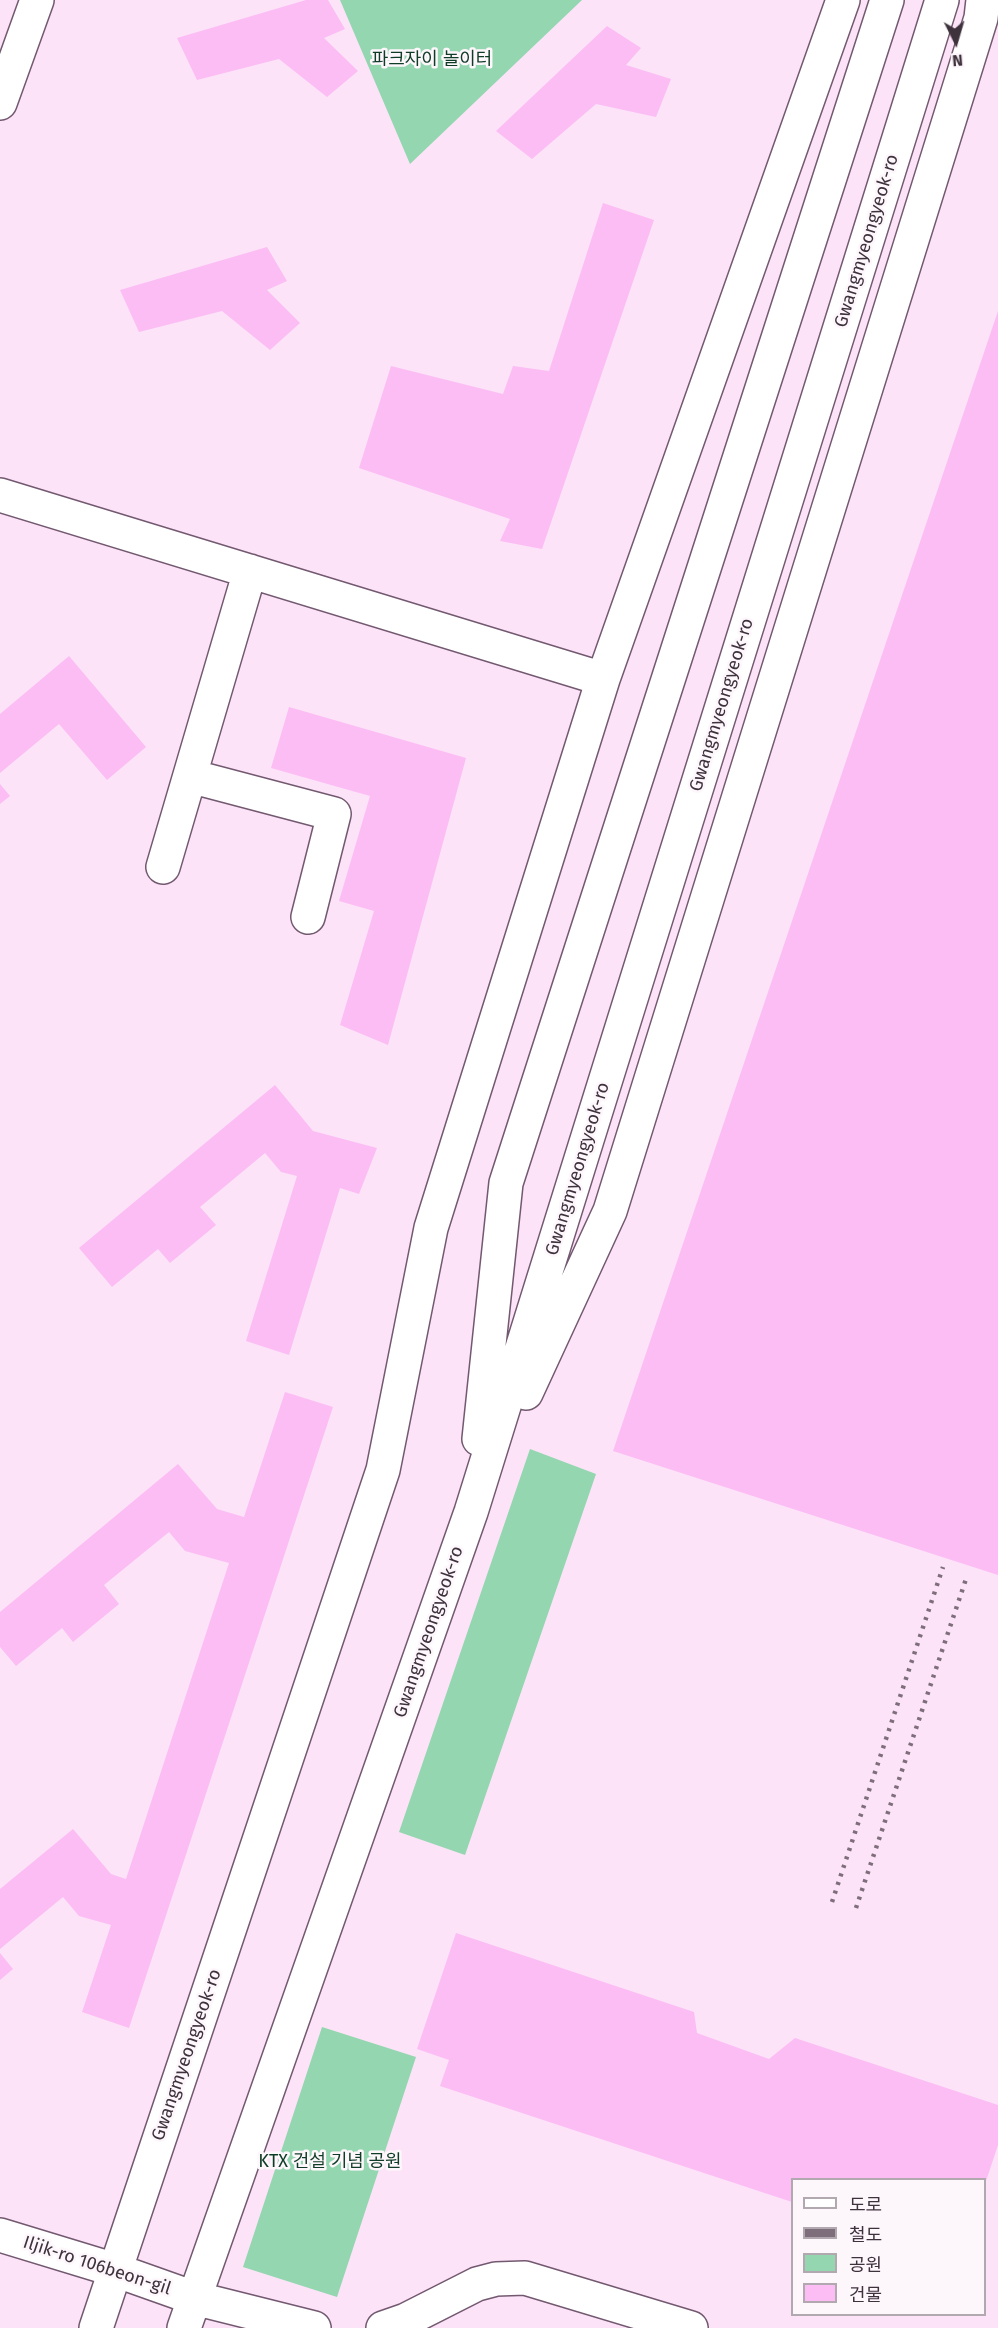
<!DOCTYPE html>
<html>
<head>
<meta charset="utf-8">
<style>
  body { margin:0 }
  #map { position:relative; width:998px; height:2328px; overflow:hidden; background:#fce3f8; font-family:"Fira Sans","Noto Sans KR",sans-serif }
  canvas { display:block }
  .legend { position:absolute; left:791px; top:2178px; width:195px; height:138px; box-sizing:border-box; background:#fdf7fc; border:2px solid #b1a8b0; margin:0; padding:8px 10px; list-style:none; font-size:18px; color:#3e323d }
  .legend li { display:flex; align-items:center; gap:12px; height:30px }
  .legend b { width:30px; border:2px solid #b1a8b0 }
  .north { position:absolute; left:926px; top:12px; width:60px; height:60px; -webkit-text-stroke:4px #fdf7fc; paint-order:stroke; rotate:175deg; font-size:16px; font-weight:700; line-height:24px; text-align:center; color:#3e323d }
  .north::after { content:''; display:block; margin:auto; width:21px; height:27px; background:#3e323d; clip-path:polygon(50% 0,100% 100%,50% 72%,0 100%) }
</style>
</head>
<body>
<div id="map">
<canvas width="998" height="2328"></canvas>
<ul class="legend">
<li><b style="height:8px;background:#fff"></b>도로</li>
<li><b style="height:8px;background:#7e6e7c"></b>철도</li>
<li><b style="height:16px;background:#93d6b0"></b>공원</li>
<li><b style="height:16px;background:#fcbdf4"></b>건물</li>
</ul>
<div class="north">N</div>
</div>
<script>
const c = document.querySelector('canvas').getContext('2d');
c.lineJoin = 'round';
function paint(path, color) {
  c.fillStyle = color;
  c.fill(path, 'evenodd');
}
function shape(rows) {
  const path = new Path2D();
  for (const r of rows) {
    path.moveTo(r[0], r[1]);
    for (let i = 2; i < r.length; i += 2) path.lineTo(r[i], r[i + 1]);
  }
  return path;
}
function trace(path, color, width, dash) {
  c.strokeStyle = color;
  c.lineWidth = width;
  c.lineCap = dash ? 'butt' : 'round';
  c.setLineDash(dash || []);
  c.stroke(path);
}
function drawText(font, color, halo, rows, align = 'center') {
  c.font = font + ' "Fira Sans","Noto Sans KR",sans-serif';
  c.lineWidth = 5;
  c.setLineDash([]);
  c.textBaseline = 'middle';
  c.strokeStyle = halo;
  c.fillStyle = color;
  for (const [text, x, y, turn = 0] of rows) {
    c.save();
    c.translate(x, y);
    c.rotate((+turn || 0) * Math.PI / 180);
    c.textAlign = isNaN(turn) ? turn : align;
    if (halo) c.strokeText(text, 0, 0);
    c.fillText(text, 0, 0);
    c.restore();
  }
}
const green = shape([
  [340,0,582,0,410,164],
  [530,1449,596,1474,465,1855,399,1832],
  [322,2027,416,2057,337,2297,243,2267]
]);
const building = shape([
  [306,0,328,0,345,29,324,38,358,71,327,97,279,59,197,80,177,38],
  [607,26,641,48,626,65,671,79,656,117,596,104,532,159,496,131],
  [603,203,654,220,542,549,500,541,510,519,359,468,391,366,503,394,513,366,549,371],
  [267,247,287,281,267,290,300,323,270,350,222,311,139,332,120,290],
  [998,311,998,1575,613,1451],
  [69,656,146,747,107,780,59,724,0,773,0,714],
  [289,707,466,758,388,1045,340,1025,374,911,339,901,370,796,271,768],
  [0,784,10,796,0,804],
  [275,1085,313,1131,377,1148,359,1194,340,1188,289,1355,246,1341,297,1176,281,1172,265,1153,200,1207,216,1225,170,1263,158,1249,112,1287,79,1248],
  [285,1392,333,1407,129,2028,82,2012,111,1925,79,1916,63,1897,0,1949,0,1889,73,1829,111,1874,126,1879,229,1563,185,1551,169,1532,104,1585,119,1604,73,1642,62,1628,16,1666,0,1647,0,1612,178,1464,217,1509,244,1517],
  [456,1933,694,2012,697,2033,769,2059,795,2038,998,2105,998,2145,985,2184,984,2180,792,2180,792,2202,440,2086,449,2060,417,2049],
  [0,1953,13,1969,0,1980]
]);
const minor = shape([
  [0,103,37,0],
  [0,495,603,679],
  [190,776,334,814,308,917],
  [163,867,250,571],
  [526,1393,610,1211,981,18,983,0],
  [479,1439,506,1183,887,0],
  [0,2235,115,2270,194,2298,314,2328],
  [96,2328,383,1470,431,1228,603,679,843,0],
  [184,2328,471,1512,942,0],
  [383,2328,406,2320,477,2284,496,2279,525,2278,691,2328]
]);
const rail = shape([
  [832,1902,943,1567],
  [856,1908,966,1579]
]);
const parkNames = [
  ["파크자이 놀이터",432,60],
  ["KTX 건설 기념 공원",330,2162]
];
const streetNames = [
  ["Gwangmyeongyeok-ro",867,241,-73],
  ["Gwangmyeongyeok-ro",722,705,-73],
  ["Gwangmyeongyeok-ro",578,1169,-73],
  ["Gwangmyeongyeok-ro",429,1632,-71],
  ["Gwangmyeongyeok-ro",187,2055,-71],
  ["Iljik-ro 106beon-gil",97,2266,18]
];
paint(green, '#93d6b0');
paint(building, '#fcbdf4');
trace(minor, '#735970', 36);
trace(minor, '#fff', 33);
trace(rail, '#7e6e7c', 4.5, [3, 6]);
drawText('18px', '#0f3c26', '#fdf7fc', parkNames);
drawText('18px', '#3e323d', '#fdf7fc', streetNames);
</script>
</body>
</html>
